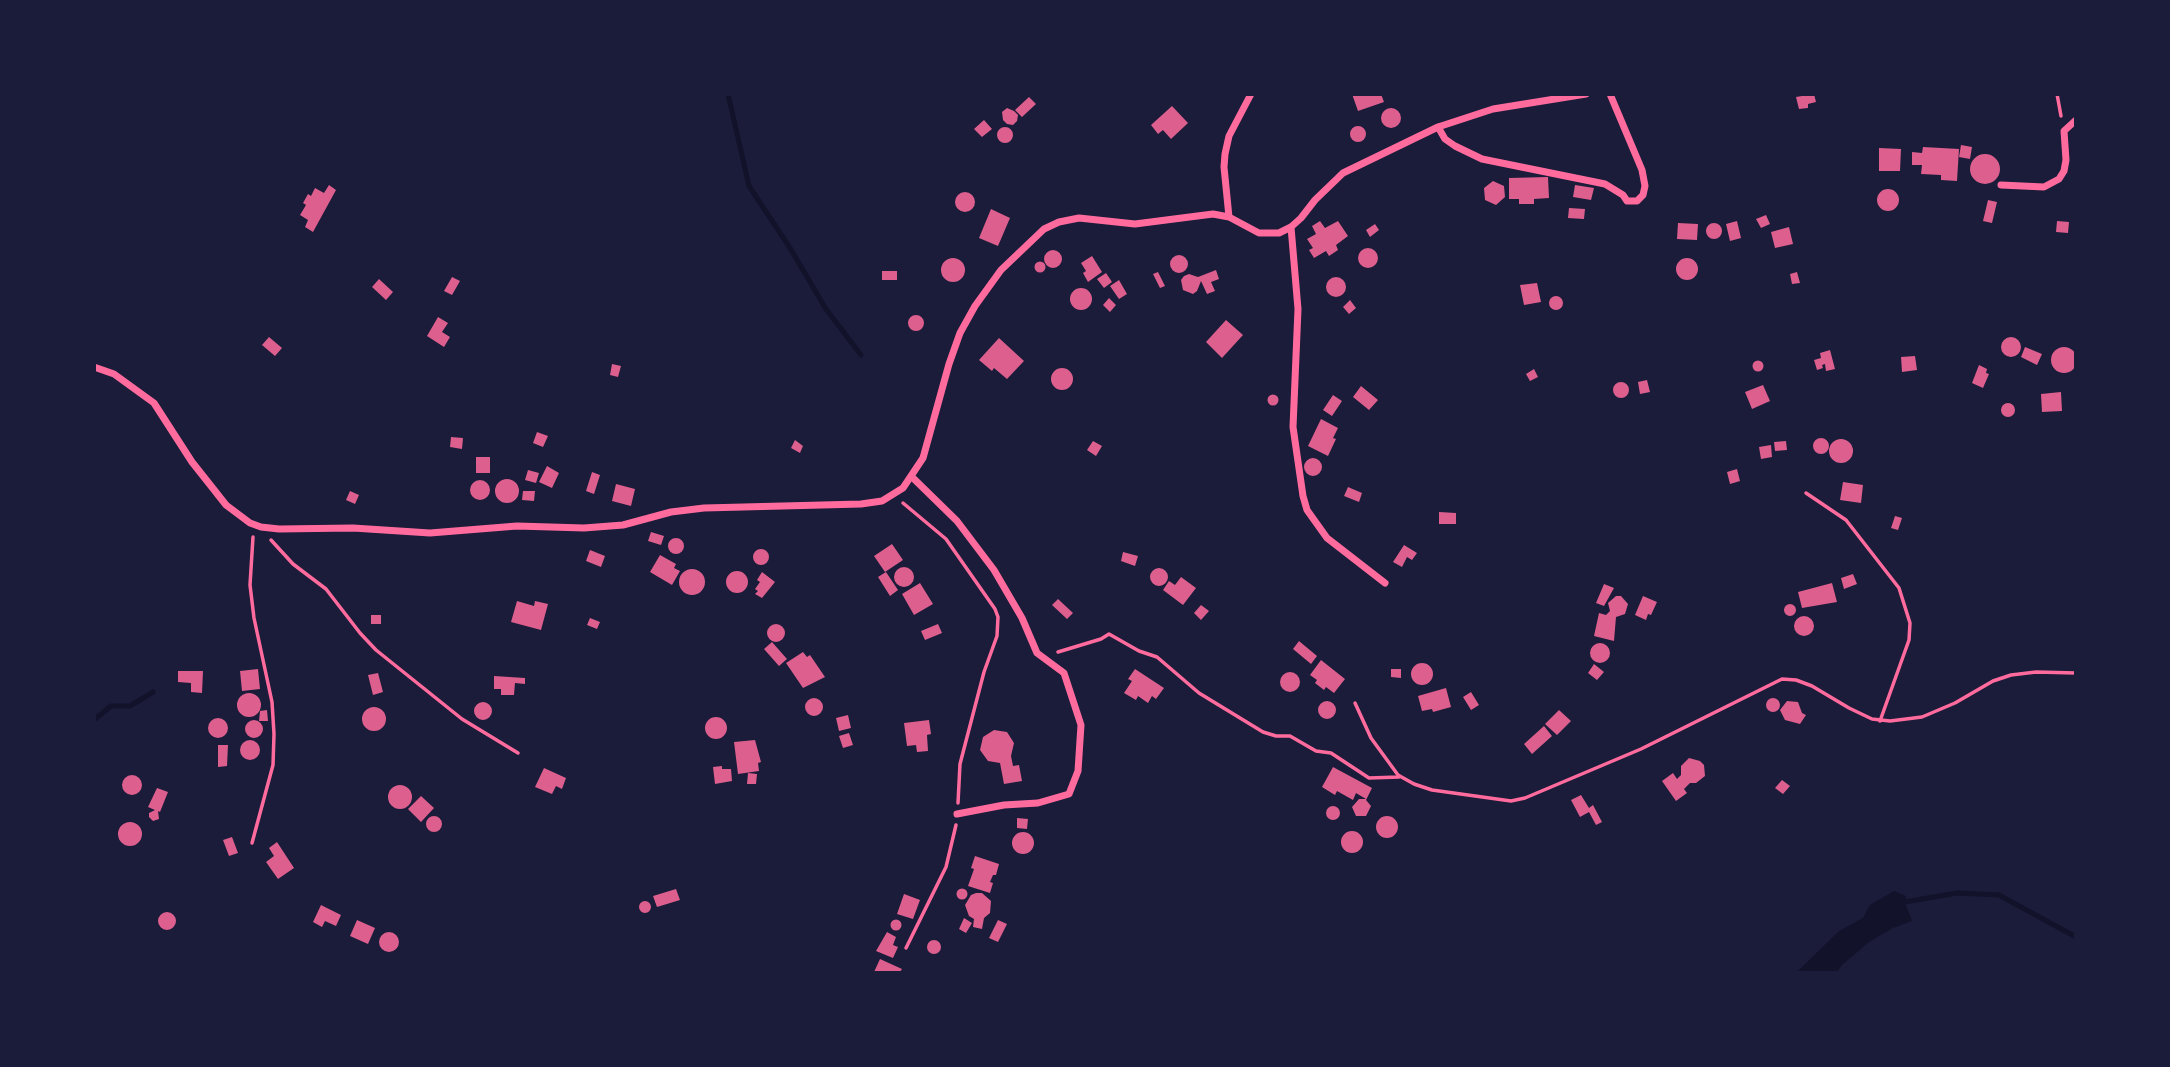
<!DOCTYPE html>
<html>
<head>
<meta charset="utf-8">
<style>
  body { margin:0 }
  #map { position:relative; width:2170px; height:1067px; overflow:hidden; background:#1b1b3a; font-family:"IBM Plex Sans",sans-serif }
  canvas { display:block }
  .frame { position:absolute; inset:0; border:96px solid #1b1b3a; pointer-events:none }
</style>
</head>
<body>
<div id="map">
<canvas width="2170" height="1067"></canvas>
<div class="frame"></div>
</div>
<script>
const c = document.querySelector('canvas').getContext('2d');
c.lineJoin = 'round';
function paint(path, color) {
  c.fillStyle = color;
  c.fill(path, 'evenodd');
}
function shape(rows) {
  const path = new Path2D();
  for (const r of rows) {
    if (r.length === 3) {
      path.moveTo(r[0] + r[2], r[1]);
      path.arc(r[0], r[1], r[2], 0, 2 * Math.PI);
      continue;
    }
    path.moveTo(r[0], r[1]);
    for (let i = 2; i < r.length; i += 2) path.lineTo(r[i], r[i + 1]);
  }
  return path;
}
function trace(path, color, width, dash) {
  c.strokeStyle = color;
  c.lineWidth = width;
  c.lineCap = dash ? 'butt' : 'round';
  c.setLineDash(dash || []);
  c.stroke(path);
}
const water = shape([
  [1894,891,1906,896,1905,903,1912,921,1893,928,1869,942,1842,965,1837,972,1797,972,1839,931,1863,918,1870,905]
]);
const stream = shape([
  [728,94,749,186,790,248,826,309,861,355],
  [94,720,111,706,130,706,153,692],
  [1905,902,1957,893,1999,895,2076,937]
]);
const building = shape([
  [1352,94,1381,94,1384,102,1358,111],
  [1814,94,1816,102,1808,104,1808,108,1799,109,1796,97],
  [1029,97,1036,104,1022,117,1015,110],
  [1172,106,1188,123,1171,139,1163,130,1158,134,1151,125],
  [1391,118,10],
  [1007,108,1014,111,1018,115,1017,121,1013,125,1007,124,1003,120,1002,112],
  [984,120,992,129,982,137,974,129],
  [1358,134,8],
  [1005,135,8],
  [1961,145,1972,147,1970,159,1959,157],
  [1923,147,1959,149,1957,181,1941,180,1941,175,1921,174,1922,165,1912,165,1912,152,1922,153],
  [1879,148,1901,149,1900,171,1879,171],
  [1985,169,15],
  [1548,177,1549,198,1534,199,1534,204,1519,204,1519,199,1509,199,1509,178],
  [1493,181,1504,186,1505,197,1496,205,1485,200,1484,188],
  [329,185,336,190,313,232,305,227,308,220,300,215,306,205,303,203,308,194,311,196,315,188,324,193],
  [1575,185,1594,188,1591,200,1573,197],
  [1888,200,11],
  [965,202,10],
  [1988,200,1997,202,1992,223,1983,221],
  [1569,208,1585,209,1584,219,1568,218],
  [991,209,1010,218,998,246,979,238],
  [1766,215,1770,224,1761,228,1756,219],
  [1320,221,1325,228,1338,221,1348,236,1336,245,1338,250,1329,256,1326,251,1314,258,1309,250,1313,248,1307,239,1316,234,1312,226],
  [1737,221,1741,238,1730,241,1726,224],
  [2057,221,2069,222,2068,233,2056,232],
  [1714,231,8],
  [1678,223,1698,224,1697,240,1677,239],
  [1375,224,1379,230,1370,237,1366,230],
  [1789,227,1793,244,1775,248,1771,232],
  [1368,258,10],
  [1053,259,9],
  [1179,264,9],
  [1092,256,1102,272,1088,282,1083,273,1086,271,1081,263],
  [953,270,12],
  [1687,269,11],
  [1040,267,5.5],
  [1216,270,1219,279,1211,282,1215,291,1207,294,1201,281,1197,291,1193,294,1183,290,1181,280,1184,276,1189,274,1198,277],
  [882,271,897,271,897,280,882,280],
  [1158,272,1165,286,1160,288,1153,274],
  [1797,272,1800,283,1792,284,1790,274],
  [1106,273,1112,282,1104,288,1097,279],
  [452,277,460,281,452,295,444,291],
  [1336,287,10],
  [379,279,393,292,386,300,372,287],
  [1119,280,1127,294,1119,299,1110,286],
  [1537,283,1541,302,1524,305,1520,285],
  [1081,299,11],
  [1556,303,7],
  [1109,298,1116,305,1110,312,1103,305],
  [1350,300,1356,308,1349,314,1343,307],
  [916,323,8],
  [438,317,448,323,442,332,450,337,444,347,427,336],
  [1226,320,1243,335,1222,358,1206,342],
  [2011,347,10],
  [269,337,282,348,275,356,262,345],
  [999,338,1024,361,1007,379,994,368,992,371,979,360],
  [2025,347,2042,354,2037,365,2021,357],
  [2064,360,13],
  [1830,350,1835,369,1826,371,1825,364,1822,365,1823,368,1817,370,1814,360,1821,358,1820,353],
  [1915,356,1917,370,1902,372,1901,357],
  [1758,366,5.5],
  [612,364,621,366,618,377,610,375],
  [1979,365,1987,369,1986,373,1989,374,1983,388,1972,383],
  [1062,379,11],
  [1534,369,1538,377,1530,381,1526,374],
  [1647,380,1650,392,1640,394,1638,382],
  [1621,390,8],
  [1763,385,1770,401,1752,409,1745,392],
  [1361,386,1378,400,1369,410,1353,397],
  [2061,392,2062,411,2042,412,2041,394],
  [1273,400,5.5],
  [1333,395,1342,401,1332,416,1323,410],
  [2008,410,7],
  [1321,419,1338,428,1333,438,1336,439,1328,456,1308,446],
  [537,432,548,436,543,447,533,443],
  [451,437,463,438,462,449,450,447],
  [1821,446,8],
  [1841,451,12],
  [795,440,803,446,800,453,791,448],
  [1093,441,1102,446,1096,456,1087,450],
  [1786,441,1787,450,1775,451,1774,442],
  [1771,445,1772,457,1761,459,1759,447],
  [476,457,490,457,490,473,476,473],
  [1313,467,9],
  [547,466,559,473,552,488,539,482],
  [1737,469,1740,481,1730,484,1727,472],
  [528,470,539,473,536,483,525,480],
  [592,472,600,475,594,494,586,491],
  [507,491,12],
  [480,490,10],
  [1843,482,1863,485,1861,503,1840,500],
  [616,484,635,489,631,506,612,501],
  [1348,487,1362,493,1359,502,1344,496],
  [350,491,359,495,355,504,346,500],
  [523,491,535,491,534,501,522,500],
  [1439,512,1456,513,1456,524,1439,524],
  [1895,516,1902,518,1898,530,1891,528],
  [651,532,664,536,661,545,648,541],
  [676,546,8],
  [892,544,903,560,885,572,874,556],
  [1404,545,1417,553,1412,560,1407,557,1402,567,1393,562],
  [761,557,8],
  [590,550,605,556,601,567,586,561],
  [1123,552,1138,556,1135,566,1121,561],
  [660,555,676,564,674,568,680,571,672,585,650,572],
  [904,577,10],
  [1159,577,9],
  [692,582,13],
  [737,582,11],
  [762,572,775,582,762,598,755,594,758,591,755,589,760,582,757,580],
  [886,572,898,590,890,596,878,577],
  [1853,574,1857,584,1844,589,1841,578],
  [1181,577,1196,588,1183,605,1163,590,1169,581,1175,585],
  [920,583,933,604,914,615,902,594],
  [1832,583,1837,602,1802,608,1798,592],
  [1604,584,1614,588,1604,606,1596,603],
  [1616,596,1621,596,1628,604,1625,614,1616,617,1614,641,1594,636,1599,613,1606,615,1610,611,1608,603],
  [1643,596,1657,602,1651,615,1648,614,1646,620,1635,615],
  [1058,599,1073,613,1067,619,1052,605],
  [517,601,534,606,535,601,548,604,541,630,511,622],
  [1790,610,6],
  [1201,605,1209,611,1201,620,1194,613],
  [371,615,381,615,381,624,371,624],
  [1804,626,10],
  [590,618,600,622,597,629,587,625],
  [938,624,942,633,925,640,921,631],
  [776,633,9],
  [1299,641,1317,656,1311,664,1293,649],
  [772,642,787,659,779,666,764,649],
  [1600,653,10],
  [803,652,807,657,810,655,825,677,803,688,786,663],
  [1321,660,1345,679,1334,693,1326,687,1324,690,1315,683,1317,680,1310,675],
  [1422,674,11],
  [1594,664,1604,672,1597,680,1588,673],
  [258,669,260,689,242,691,240,671],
  [1135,669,1164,688,1156,699,1152,696,1148,703,1138,696,1136,700,1124,693,1132,681,1128,679],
  [1391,669,1401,669,1401,678,1391,677],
  [178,671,203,671,202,693,191,692,191,683,178,682],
  [1290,682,10],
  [378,673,383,692,373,695,368,675],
  [494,676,525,678,525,684,515,683,514,695,501,695,501,689,494,689],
  [1446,688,1451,707,1433,712,1432,709,1422,711,1418,696],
  [1471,692,1479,705,1471,710,1463,697],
  [249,705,12],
  [1773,705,7],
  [814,707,9],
  [1787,701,1798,702,1802,713,1806,715,1800,724,1785,720,1780,710],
  [1327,710,9],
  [483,711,9],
  [374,719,12],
  [267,710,268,721,259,721,260,711],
  [1559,710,1571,721,1557,735,1545,724],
  [848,715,851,728,839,731,836,718],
  [716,728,11],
  [218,728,10],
  [254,729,9],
  [929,720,931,734,927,735,928,751,917,752,916,745,907,746,904,723],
  [1544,726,1552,736,1532,754,1524,744],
  [994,730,1007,732,1014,743,1011,756,1013,766,1019,765,1022,781,1004,784,1000,763,988,761,980,750,983,737],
  [849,733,853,745,843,748,839,736],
  [250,750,10],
  [755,740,761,762,758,763,759,771,738,774,734,742],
  [218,745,228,745,227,766,218,767],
  [1689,758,1700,761,1704,765,1705,776,1696,783,1690,783,1684,789,1687,793,1676,801,1662,781,1673,773,1677,779,1681,775,1681,766],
  [722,766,722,769,731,769,732,781,715,784,713,767],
  [1333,767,1372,788,1366,800,1371,806,1366,816,1356,816,1352,807,1359,799,1366,799,1356,793,1353,800,1337,791,1335,795,1322,787],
  [544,768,566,778,562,789,556,786,552,794,535,787],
  [748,773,757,774,756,784,747,784],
  [132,785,10],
  [1782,780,1790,786,1783,794,1775,788],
  [400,797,12],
  [157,788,168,792,160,812,158,811,159,819,153,821,149,817,149,813,155,810,148,807],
  [1581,795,1589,808,1593,805,1602,822,1596,825,1589,812,1580,817,1571,800],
  [421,796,434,808,421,822,408,809],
  [1333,813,7],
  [1387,827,11],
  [434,824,8],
  [1017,818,1028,819,1027,829,1017,828],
  [130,834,12],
  [1352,842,11],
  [1023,843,11],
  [232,837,238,853,229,856,223,840],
  [277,842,294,868,278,879,266,862,274,856,269,848],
  [975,856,999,864,996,875,993,875,990,882,993,883,990,893,968,886,974,869,971,868],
  [962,894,5.5],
  [676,889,680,900,657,907,653,896],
  [976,893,982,893,991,901,990,913,984,918,982,929,973,927,974,919,969,916,965,905,971,895],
  [904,894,920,900,913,919,897,914],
  [645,907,6],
  [321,905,341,915,336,926,325,921,322,927,313,922],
  [167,921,9],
  [964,918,972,923,966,933,959,929],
  [896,925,5.5],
  [357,920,375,928,368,944,350,936],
  [998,920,1007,924,998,942,989,938],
  [887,932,896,937,893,945,898,947,893,958,876,951],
  [389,942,10],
  [934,947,7],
  [880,959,902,969,900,972,874,972]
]);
const path = shape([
  [2057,94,2061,116],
  [1806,493,1846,520,1899,588,1910,623,1909,640,1880,721],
  [903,503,946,539,995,609,998,617,997,636,984,672,960,764,958,803],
  [271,540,293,564,326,589,360,633,376,650,462,719,518,753],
  [1058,652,1101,639,1109,634,1139,651,1157,657,1199,693,1263,732,1276,736,1290,736,1316,751,1331,753,1369,778,1399,777],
  [1355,703,1371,738,1398,775,1414,784,1432,790,1511,801,1525,798,1641,749,1782,679,1796,680,1812,686,1849,708,1872,719,1890,721,1922,717,1955,703,1993,681,2011,675,2036,672,2076,673],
  [252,843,273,765,274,734,272,702,254,618,250,585,253,537],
  [906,948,946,867,956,825]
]);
const minor = shape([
  [1438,127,1445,139,1455,146,1482,159,1605,184,1623,195,1627,201,1637,201,1643,195,1645,186,1642,170,1610,94],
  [2001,185,2044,187,2059,179,2064,171,2066,160,2064,131,2076,120],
  [1229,217,1224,167,1225,154,1229,136,1251,94],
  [1291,227,1298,309,1293,427,1303,496,1307,510,1327,538,1385,583],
  [94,367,114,374,154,403,192,462,215,491,226,505,250,523,261,527,279,529,353,528,430,533,517,526,584,528,623,525,671,512,704,508,861,504,882,501,903,488,923,458,949,364,960,333,975,306,1001,270,1044,229,1059,222,1079,218,1135,224,1213,214,1229,217,1259,233,1279,233,1291,227,1301,218,1315,200,1343,173,1438,127,1493,109,1586,94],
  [912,477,957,521,994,570,1022,618,1037,653,1064,673,1081,725,1078,771,1069,794,1038,803,1004,805,957,814]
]);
paint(water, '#12122b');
trace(stream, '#12122b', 5);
paint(building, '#dd5f8e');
trace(path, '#ff6b9d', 3.5);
trace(minor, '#ff6b9d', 7);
</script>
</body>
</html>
